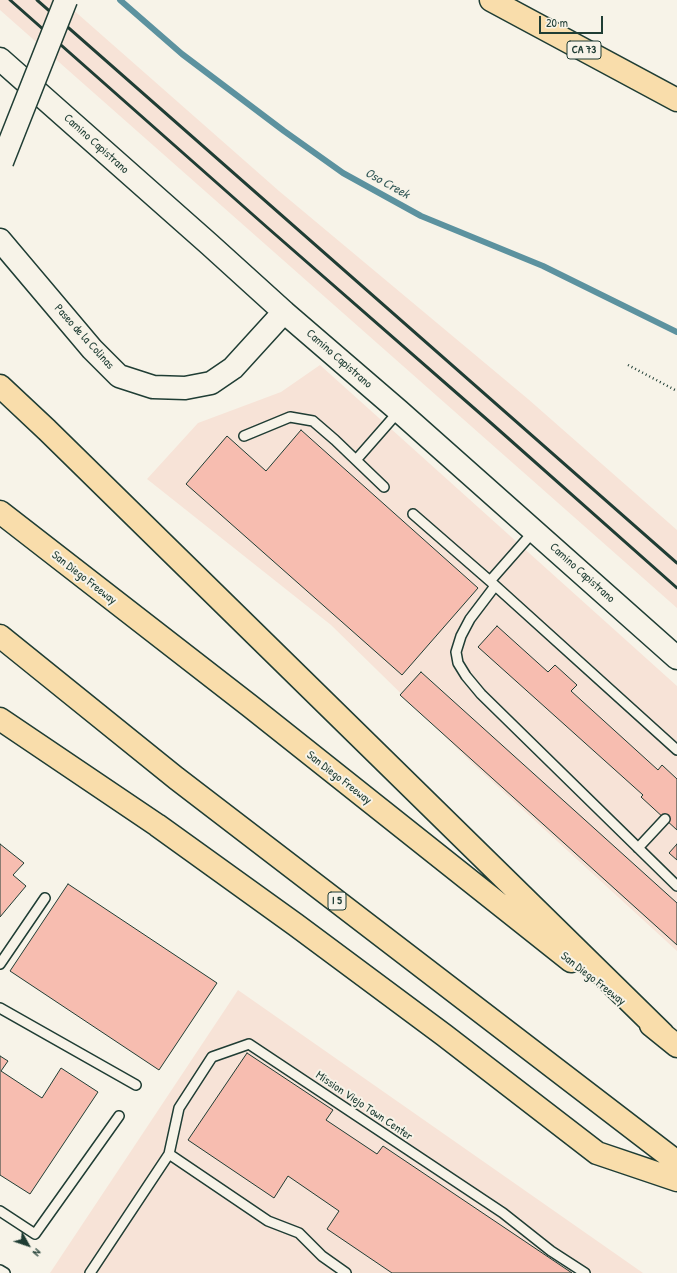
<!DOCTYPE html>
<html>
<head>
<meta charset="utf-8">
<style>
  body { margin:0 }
  #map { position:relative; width:677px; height:1273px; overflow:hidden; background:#f7f3e8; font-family:"Patrick Hand",sans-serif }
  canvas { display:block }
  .north { position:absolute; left:8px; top:1225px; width:40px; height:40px; -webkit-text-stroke:3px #f7f3e8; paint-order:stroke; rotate:130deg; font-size:11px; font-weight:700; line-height:16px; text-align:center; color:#1f3d34 }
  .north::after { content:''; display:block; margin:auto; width:14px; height:18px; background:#1f3d34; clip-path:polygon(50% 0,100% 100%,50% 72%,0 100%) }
  .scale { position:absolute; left:539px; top:16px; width:64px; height:18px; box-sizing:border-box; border:2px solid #1f3d34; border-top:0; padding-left:5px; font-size:12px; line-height:14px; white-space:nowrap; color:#1f3d34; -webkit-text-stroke:3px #f7f3e8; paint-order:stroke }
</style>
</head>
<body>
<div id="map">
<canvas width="677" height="1273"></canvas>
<div class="north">N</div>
<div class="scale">20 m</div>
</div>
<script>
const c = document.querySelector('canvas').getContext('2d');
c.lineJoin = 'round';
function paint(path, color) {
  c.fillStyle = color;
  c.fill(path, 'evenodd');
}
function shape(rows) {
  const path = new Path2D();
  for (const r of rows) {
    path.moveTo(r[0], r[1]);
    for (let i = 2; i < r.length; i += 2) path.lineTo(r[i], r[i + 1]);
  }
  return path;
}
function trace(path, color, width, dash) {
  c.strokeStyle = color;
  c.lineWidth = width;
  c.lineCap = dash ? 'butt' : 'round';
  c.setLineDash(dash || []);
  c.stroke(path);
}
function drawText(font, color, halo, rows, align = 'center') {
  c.font = font + ' "Patrick Hand",sans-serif';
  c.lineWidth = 4;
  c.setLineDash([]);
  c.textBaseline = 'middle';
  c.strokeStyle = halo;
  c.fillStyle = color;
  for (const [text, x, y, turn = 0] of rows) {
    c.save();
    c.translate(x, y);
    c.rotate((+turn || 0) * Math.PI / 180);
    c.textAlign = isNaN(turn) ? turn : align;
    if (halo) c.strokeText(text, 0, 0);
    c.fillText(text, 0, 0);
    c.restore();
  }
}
const built = shape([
  [0,0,62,0,279,191,528,399,677,530,677,608,0,10],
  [320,365,677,686,677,951,472,763,331,625,147,479,198,423,281,392],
  [238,990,643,1273,50,1273]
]);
const stream = shape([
  [120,0,182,54,284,131,343,173,421,216,543,266,677,332]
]);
const building = shape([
  [301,430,478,588,402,675,186,484,227,436,266,471,301,430],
  [497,626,548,672,555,665,577,685,571,691,658,770,662,765,677,779,677,830,641,797,643,795,478,647,497,626],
  [421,672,677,903,677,945,400,695,421,672],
  [0,844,24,863,13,875,26,886,0,917,0,844],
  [677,844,677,860,669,853,677,844],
  [68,884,217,983,159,1070,10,971,68,884],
  [247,1053,333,1110,326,1120,377,1154,383,1146,572,1273,392,1273,327,1229,339,1211,288,1176,274,1198,188,1140,247,1053],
  [0,1056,8,1061,1,1071,42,1098,61,1068,98,1092,30,1194,0,1175,0,1056]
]);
const path = shape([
  [628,365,677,391]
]);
const lane = shape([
  [244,436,290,417,313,421,335,440,384,487],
  [356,460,399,411],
  [413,514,490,581,677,750],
  [490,581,534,531],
  [495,586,470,619,461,636,456,652,458,663,466,676,481,694,677,886],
  [638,848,665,819],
  [0,964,45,898],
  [0,1008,136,1085],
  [169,1154,179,1108,212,1057,249,1044,503,1213,551,1251,585,1273],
  [0,1211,35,1234,119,1116],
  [0,1270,5,1273],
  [90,1273,169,1154,268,1221,299,1233,322,1256,346,1273]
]);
const secondary = shape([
  [0,59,209,244,284,312,399,411,677,658],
  [0,240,92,349,119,376,153,387,185,388,211,383,233,368,284,312]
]);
const highway = shape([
  [491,0,677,100],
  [0,386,47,430,663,1034],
  [0,512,250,706,571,961],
  [0,636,176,778,677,1162],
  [0,719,157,825,296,925,444,1035,597,1153,677,1180],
  [651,1025,677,1046]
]);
const rail = shape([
  [10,0,269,229,491,423,677,588],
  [37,0,677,563]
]);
const secondaryBridge = shape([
  [2,162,66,0]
]);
const shields = [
  [584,50,34],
  [337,901,18]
];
const shieldNames = [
  ["CA 73",584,50],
  ["I 5",337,901]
];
const streetNames = [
  ["Camino Capistrano",96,144,42],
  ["Paseo de la Colinas",84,337,48],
  ["Camino Capistrano",339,359,41],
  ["Camino Capistrano",582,573,42],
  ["San Diego Freeway",84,578,38],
  ["San Diego Freeway",339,778,38],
  ["San Diego Freeway",593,979,38],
  ["Mission Viejo Town Center",364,1106,34]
];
const waterNames = [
  ["Oso Creek",387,184,29]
];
paint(built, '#f7e3d7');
trace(stream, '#5c929f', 6);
paint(building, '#f7bdb0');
trace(building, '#1f3d34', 1);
trace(lane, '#1f3d34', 12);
trace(secondary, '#1f3d34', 25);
trace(highway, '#1f3d34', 25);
trace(path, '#1f3d34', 2.5, [1, 3]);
trace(lane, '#f7f3e8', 9);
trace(secondary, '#f7f3e8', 22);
trace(highway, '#f9ddab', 22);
trace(rail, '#1f3d34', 3);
trace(secondaryBridge, '#1f3d34', 25, []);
trace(secondaryBridge, '#f7f3e8', 22);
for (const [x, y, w] of shields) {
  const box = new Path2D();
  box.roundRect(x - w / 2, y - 9, w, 18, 3);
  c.fillStyle = '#f7f3e8';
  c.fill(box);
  trace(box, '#1f3d34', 1);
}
drawText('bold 11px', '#1f3d34', null, shieldNames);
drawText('12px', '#1f3d34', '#f7f3e8', streetNames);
drawText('italic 13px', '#335958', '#f7f3e8', waterNames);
</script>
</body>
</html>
